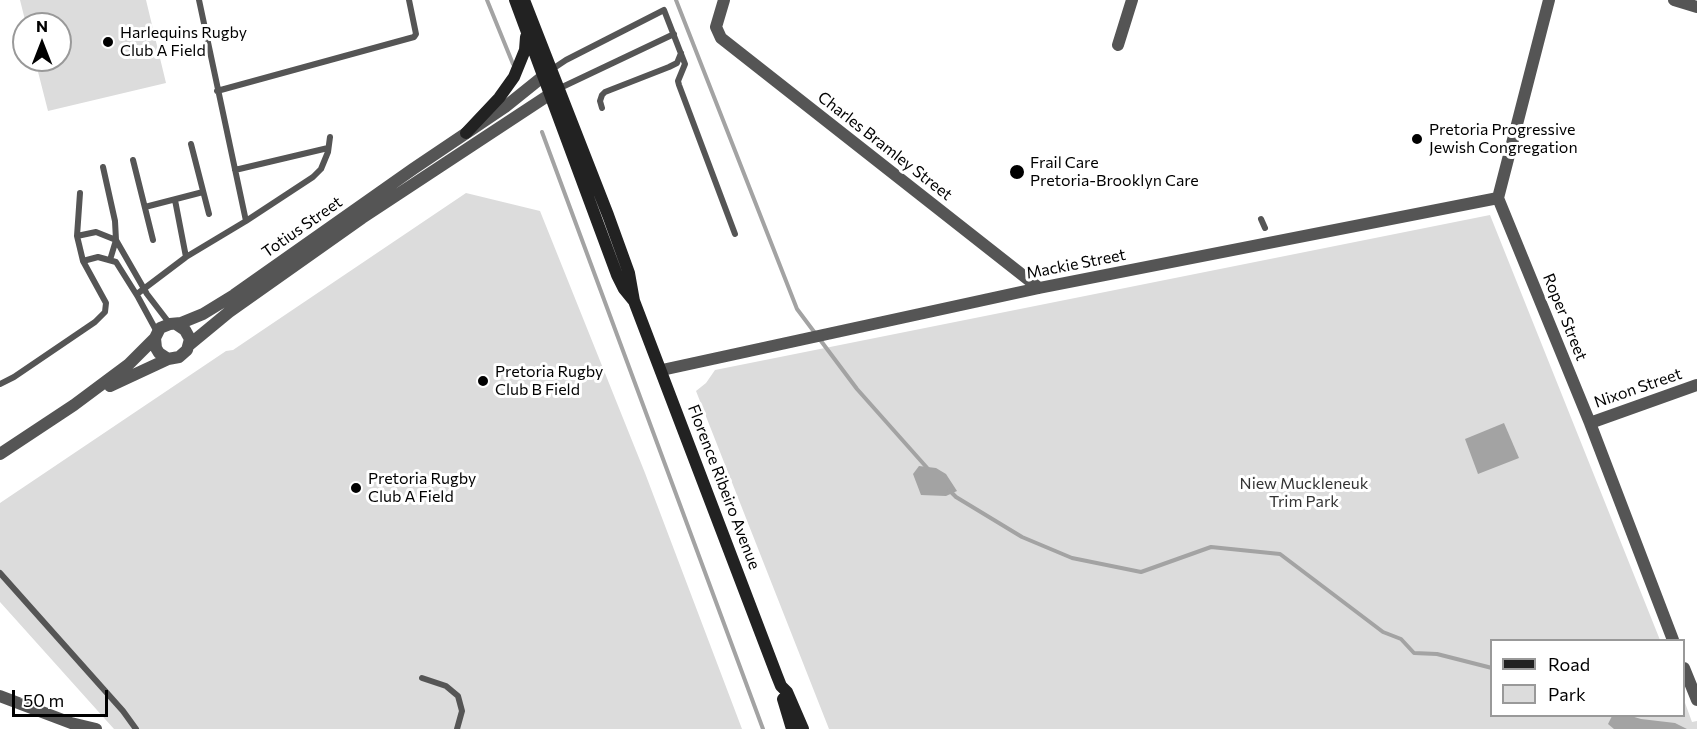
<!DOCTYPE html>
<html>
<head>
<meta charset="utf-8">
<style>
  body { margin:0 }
  #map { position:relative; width:1697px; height:729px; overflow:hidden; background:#fff; font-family:Commissioner,sans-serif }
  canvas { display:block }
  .legend { position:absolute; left:1490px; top:639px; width:195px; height:78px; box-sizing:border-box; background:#fff; border:2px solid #999; margin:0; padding:8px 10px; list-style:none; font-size:18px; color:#000 }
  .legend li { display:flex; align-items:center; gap:12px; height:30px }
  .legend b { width:30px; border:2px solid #999 }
  .north { position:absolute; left:12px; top:12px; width:60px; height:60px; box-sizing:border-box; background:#fff; border:2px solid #999; border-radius:50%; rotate:0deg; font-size:16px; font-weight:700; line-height:24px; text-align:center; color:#000 }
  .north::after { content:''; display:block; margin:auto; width:21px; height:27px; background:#000; clip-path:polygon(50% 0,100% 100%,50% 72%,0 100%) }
  .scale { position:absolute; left:12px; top:690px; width:96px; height:27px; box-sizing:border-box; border:3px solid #000; border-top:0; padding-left:8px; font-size:18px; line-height:21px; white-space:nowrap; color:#000; -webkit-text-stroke:4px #fff; paint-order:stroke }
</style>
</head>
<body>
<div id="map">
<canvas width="1697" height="729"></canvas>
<ul class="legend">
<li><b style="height:8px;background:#222"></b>Road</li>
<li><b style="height:16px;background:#dcdcdc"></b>Park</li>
</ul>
<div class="north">N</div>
<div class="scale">50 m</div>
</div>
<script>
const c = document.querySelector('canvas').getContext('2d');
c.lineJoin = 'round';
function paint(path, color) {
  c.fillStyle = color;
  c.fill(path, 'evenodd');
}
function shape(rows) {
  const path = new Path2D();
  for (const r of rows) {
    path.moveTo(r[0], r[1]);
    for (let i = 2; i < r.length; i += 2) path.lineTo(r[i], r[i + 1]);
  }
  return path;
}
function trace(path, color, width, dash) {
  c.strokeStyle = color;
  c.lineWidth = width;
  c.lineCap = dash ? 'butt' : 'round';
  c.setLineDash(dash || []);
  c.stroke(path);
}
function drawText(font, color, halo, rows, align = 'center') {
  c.font = font + ' Commissioner,sans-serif';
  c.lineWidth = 6;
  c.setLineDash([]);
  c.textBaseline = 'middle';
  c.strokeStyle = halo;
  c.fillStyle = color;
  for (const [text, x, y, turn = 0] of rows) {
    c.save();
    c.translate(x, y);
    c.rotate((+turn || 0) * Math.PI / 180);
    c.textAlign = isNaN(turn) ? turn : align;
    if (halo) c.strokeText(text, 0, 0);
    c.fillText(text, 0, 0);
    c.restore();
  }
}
const green = shape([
  [20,0,146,0,166,83,48,111,35,60,60,60,60,24,26,24],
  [466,193,540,211,645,473,742,729,114,729,0,602,0,503,226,351,233,350],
  [1490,215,1660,640,1492,640,1492,716,1684,716,1684,700,1692,722,1697,721,1697,729,829,729,696,391,706,383,715,370]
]);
const water = shape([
  [1504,423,1519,458,1478,474,1465,439],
  [919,466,936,468,946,474,957,491,946,496,921,495,913,474],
  [1612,716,1631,716,1641,719,1675,723,1687,729,1614,729,1608,724]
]);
const stream = shape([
  [487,0,513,64],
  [676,0,797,309,857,389,929,470],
  [542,132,763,729],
  [949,490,956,497,1022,537,1072,558,1141,572,1211,547,1280,554,1383,632,1401,639,1414,653,1437,654,1492,668]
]);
const lane = shape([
  [551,70,566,60,664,10,685,64,678,81,679,85,735,234],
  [558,89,674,34],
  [217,91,414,37,416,34,409,0],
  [602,108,600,101,602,95,605,92,669,67,677,63,681,53],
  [191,144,209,214],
  [133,160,153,240],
  [103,167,115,221,116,240,110,260],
  [235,170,328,148],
  [175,200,186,257],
  [145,207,203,192],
  [1261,219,1265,228],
  [246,221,313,177,321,169,328,152,330,137],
  [77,236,96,232,116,240,147,294,170,324],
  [83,261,98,257,116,262,138,297,157,332],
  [137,294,186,257,246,221,199,0],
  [0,384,14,377,95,322,105,312,106,303,83,261,77,236,80,193],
  [0,573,123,711,136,729],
  [422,678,446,686,458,696,462,711,457,729]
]);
const street = shape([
  [724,0,716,27,721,38,1039,288],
  [1549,0,1498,198,1590,423,1673,640],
  [1674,0,1697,7],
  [1118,45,1132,0],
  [155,338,156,348,159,353,168,359,179,357,187,350,190,339,185,330,176,324],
  [189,345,229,312,362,218,558,89],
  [662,370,1039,288,1498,198],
  [110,386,168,359],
  [1590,423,1697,385],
  [0,454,74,405,129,364,155,338,160,328,170,324,181,323,203,314,234,295,413,169,505,107,551,70],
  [1684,668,1697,700],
  [0,696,71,723,96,729]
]);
const secondary = shape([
  [515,0,617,275,624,289,633,300],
  [524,0,608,215,629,273,634,301,777,676,781,686,787,692,803,729],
  [466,133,499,98,514,77,525,50,526,37],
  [783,699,792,729]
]);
const markers = [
  [108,42,6,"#000"],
  [1417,139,6,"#000"],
  [1017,172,8,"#000"],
  [483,381,6,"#000"],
  [356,488,6,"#000"]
];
const poiNames = [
  ["Harlequins Rugby",120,33],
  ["Club A Field",120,51],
  ["Pretoria Progressive",1429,130],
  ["Jewish Congregation",1429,148],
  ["Frail Care",1030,163],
  ["Pretoria-Brooklyn Care",1030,181],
  ["Pretoria Rugby",495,372],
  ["Club B Field",495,390],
  ["Pretoria Rugby",368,479],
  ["Club A Field",368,497]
];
const streetNames = [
  ["Charles Bramley Street",885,146,38],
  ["Totius Street",302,227,-35],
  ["Mackie Street",1076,264,-11],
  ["Roper Street",1565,317,68],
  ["Nixon Street",1638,388,-19],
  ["Florence Ribeiro Avenue",724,487,69]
];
const parkNames = [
  ["Niew Muckleneuk",1304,484],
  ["Trim Park",1304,502]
];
paint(green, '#dcdcdc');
paint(water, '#a3a3a3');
trace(stream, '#a3a3a3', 4);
trace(lane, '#555', 6);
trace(street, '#555', 12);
trace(secondary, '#222', 12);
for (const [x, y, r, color] of markers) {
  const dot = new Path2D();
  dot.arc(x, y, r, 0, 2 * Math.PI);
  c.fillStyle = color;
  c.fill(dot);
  trace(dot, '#fff', 2);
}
drawText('16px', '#000', '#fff', poiNames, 'left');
drawText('16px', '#000', '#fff', streetNames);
drawText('16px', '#333', '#fff', parkNames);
</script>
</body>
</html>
